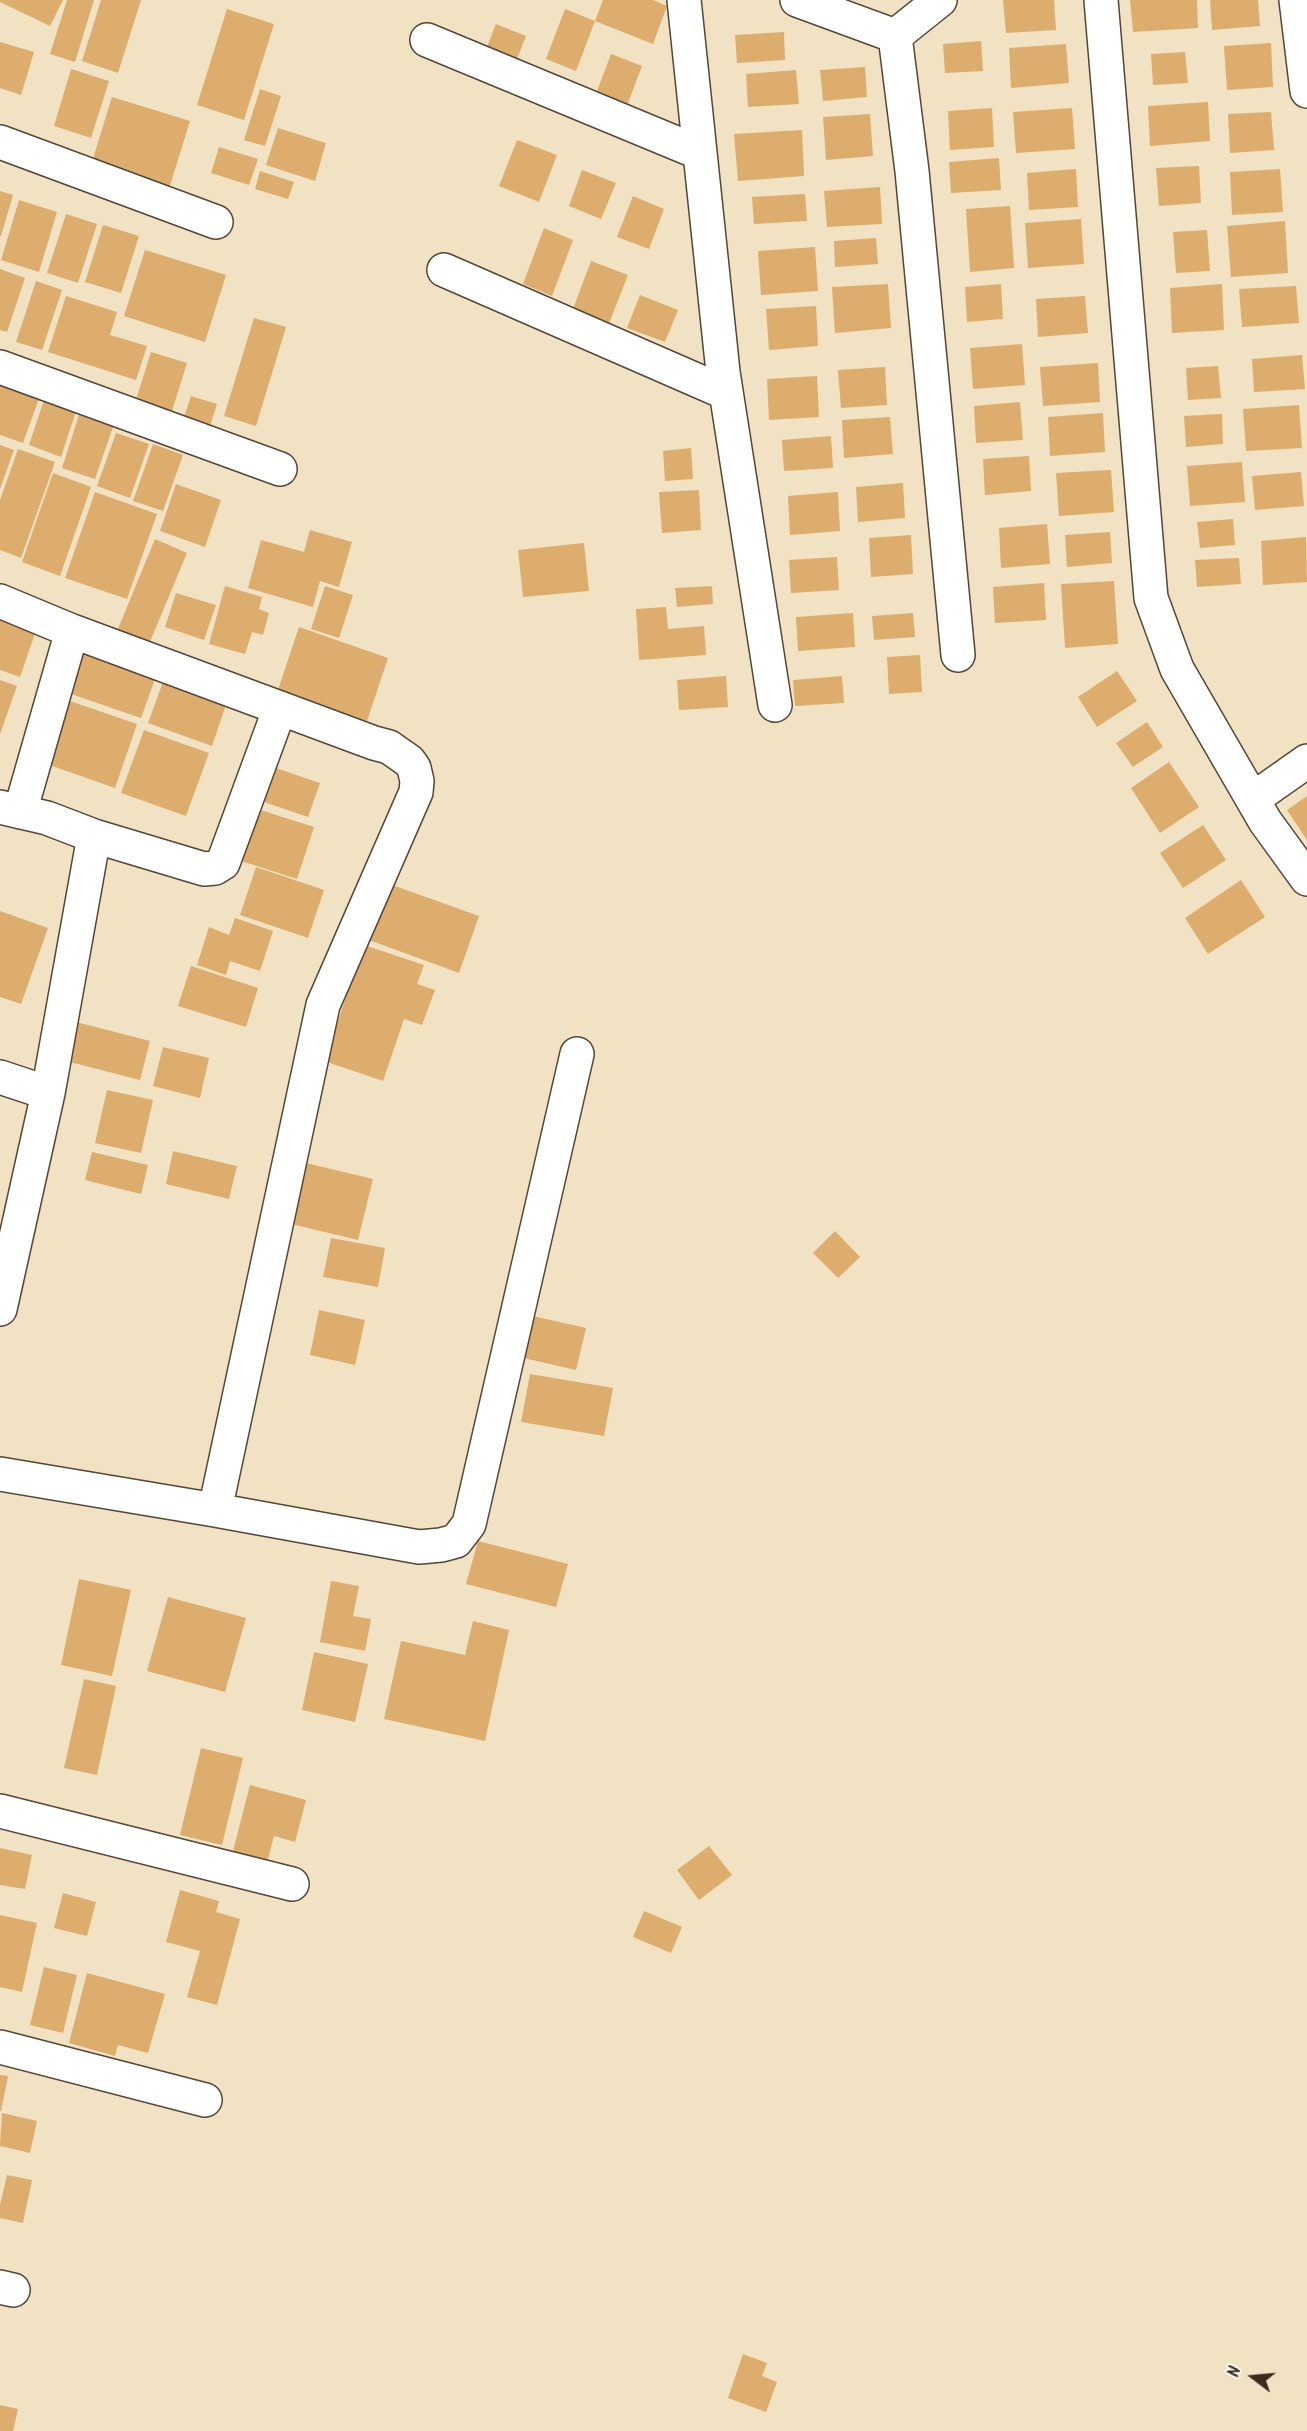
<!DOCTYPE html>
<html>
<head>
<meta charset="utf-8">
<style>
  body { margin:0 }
  #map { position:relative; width:1307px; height:2431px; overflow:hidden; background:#f0e2c3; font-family:Kalam,sans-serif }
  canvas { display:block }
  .north { position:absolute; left:1223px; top:2347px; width:60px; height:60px; -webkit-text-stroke:4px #fbf7ec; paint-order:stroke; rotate:286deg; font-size:16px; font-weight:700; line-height:24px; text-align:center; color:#3b2a1e }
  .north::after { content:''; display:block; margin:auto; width:21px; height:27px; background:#3b2a1e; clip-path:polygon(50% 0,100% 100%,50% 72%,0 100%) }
</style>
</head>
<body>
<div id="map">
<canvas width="1307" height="2431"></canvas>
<div class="north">N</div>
</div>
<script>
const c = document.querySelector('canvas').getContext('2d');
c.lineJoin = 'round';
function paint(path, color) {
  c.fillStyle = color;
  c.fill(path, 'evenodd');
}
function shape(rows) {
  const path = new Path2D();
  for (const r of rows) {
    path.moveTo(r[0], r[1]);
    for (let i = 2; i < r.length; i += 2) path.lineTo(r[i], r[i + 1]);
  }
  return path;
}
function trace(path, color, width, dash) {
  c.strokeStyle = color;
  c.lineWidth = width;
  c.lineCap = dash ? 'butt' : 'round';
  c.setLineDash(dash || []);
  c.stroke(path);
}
const building = shape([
  [0,0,63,0,50,26,0,2],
  [67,0,94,0,75,62,50,54],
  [101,0,141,0,118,73,82,61],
  [603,0,653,0,667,6,653,44,595,21],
  [1003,0,1054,0,1056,30,1006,33],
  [1130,0,1197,0,1198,28,1133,32],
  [1210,0,1258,0,1260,26,1212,30],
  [227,9,274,24,244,120,197,105],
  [565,9,595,21,576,71,546,59],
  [496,24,526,36,515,64,485,52],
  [784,32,785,60,737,63,735,35],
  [981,41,983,71,945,73,943,44],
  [0,42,34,52,21,95,0,88],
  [1271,43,1273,87,1227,90,1224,46],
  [1066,44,1069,83,1011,88,1009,48],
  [1185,52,1188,83,1153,85,1151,54],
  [611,54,642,66,625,111,594,99],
  [865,67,867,97,823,101,820,70],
  [71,69,109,81,91,138,54,126],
  [796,70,799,104,748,107,746,74],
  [260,89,281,96,265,146,244,140],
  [112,97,190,121,168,192,90,168],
  [1208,102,1210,141,1150,146,1148,106],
  [992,108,994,147,950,150,948,111],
  [1072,108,1075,149,1016,153,1013,112],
  [1271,112,1274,150,1230,153,1228,114],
  [870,114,873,156,826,160,823,117],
  [278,128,326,143,315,181,266,165],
  [802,130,804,176,738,181,734,134],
  [517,140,557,155,539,202,499,186],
  [219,147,258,159,249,185,211,173],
  [999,158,1001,190,951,193,949,162],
  [1199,166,1201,203,1159,206,1156,168],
  [1076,169,1078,207,1029,210,1027,173],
  [1280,169,1283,212,1232,215,1230,172],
  [582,170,616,183,601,219,569,206],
  [260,171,294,182,288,199,255,189],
  [880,187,882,224,827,227,824,191],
  [0,191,13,195,1,236,0,236],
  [805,194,807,221,754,224,752,197],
  [633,196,664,209,649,249,617,237],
  [19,200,57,212,39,272,1,260],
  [1010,206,1014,268,970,272,966,209],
  [66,214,97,224,78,283,47,273],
  [1081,219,1084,264,1028,268,1025,223],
  [1285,221,1288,273,1231,277,1227,226],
  [103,225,139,236,121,293,85,282],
  [544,228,573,240,552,296,523,284],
  [1207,230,1210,271,1176,273,1173,232],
  [876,238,878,264,835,267,834,241],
  [815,247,818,291,761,295,758,251],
  [145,250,226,275,205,342,124,316],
  [591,261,628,275,606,331,570,317],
  [0,269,25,278,7,332,0,330],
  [36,281,62,290,42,350,16,342],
  [888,284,891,328,835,333,832,287],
  [1001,284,1003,319,967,322,965,287],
  [1222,284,1224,330,1172,333,1170,288],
  [1296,286,1299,323,1242,327,1239,289],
  [640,295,678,310,665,342,627,328],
  [66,296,117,312,110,335,147,346,136,380,48,352],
  [1085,296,1088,333,1038,337,1036,299],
  [816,306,818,346,769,350,766,309],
  [254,318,286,327,256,426,224,416],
  [1022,344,1025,385,973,389,970,348],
  [151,352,187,363,171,414,135,403],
  [1302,355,1305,389,1254,392,1252,359],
  [1098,363,1100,402,1043,406,1040,367],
  [1218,366,1221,398,1188,400,1186,368],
  [885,367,887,405,841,408,838,370],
  [4,374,43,387,23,443,0,435,0,385],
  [817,376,819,417,769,420,767,379],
  [46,394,78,405,61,457,29,445],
  [191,396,217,404,206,439,179,432],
  [1020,402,1023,440,976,443,974,406],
  [1299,405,1302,448,1246,451,1243,409],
  [1103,413,1105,452,1050,456,1048,417],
  [1222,414,1223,444,1186,447,1184,416],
  [79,415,113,427,95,479,62,468],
  [890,417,893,454,844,458,842,420],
  [116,433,149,444,130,498,97,486],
  [831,436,833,468,784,471,782,440],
  [153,444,183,455,163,511,133,501],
  [0,445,14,450,0,489],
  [691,448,693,479,665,481,663,451],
  [18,449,55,462,21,558,0,550,0,500],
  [1029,456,1031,491,985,495,983,459],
  [1242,462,1245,502,1190,506,1187,466],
  [1111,470,1114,512,1059,516,1056,473],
  [1301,472,1304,506,1255,510,1252,476],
  [53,473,91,487,60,576,22,562],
  [903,483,905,518,858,522,856,487],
  [176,484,221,500,205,547,160,531],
  [699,490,701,530,662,533,659,492],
  [95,492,157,514,127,599,65,578],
  [838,492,840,531,790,535,788,496],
  [1233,519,1235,545,1200,548,1197,522],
  [1047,524,1050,564,1001,568,999,528],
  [310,530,352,542,339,587,320,581,313,607,248,588,261,540,304,552],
  [1110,532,1112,563,1067,567,1065,535],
  [911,535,913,574,871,577,869,538],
  [1306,537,1307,582,1263,585,1261,541],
  [155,539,187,553,147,649,115,636],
  [584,543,589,591,523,597,518,550],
  [837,557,839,590,791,593,789,560],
  [1239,558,1241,584,1197,587,1195,560],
  [1114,581,1118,644,1065,648,1061,584],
  [1044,583,1046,620,995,623,993,587],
  [225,586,262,597,259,609,269,613,263,635,252,632,245,654,209,644],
  [325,586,353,595,339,638,311,629],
  [712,586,713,604,677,607,675,588],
  [176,593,216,605,204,640,165,627],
  [666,607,668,629,704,626,706,655,639,660,636,609],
  [0,609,39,622,20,677,0,670],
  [853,613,855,647,798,651,796,617],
  [913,613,915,637,874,640,872,616],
  [299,627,388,658,367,721,278,690],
  [86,642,159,668,141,718,68,693],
  [920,655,922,692,889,694,887,657],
  [167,671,230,693,212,746,148,723],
  [1117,671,1137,701,1097,727,1078,697],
  [726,676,728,707,679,710,677,680],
  [842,676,844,703,795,706,793,680],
  [0,680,17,686,0,734],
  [64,699,137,724,115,788,41,762],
  [1147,722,1163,747,1133,767,1116,743],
  [144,730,209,753,186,816,121,793],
  [1169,762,1199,807,1160,833,1131,788],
  [276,768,320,783,308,817,264,802],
  [1307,796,1307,840,1287,810],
  [248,806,314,827,297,879,232,858],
  [1203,825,1226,860,1183,888,1160,853],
  [256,867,324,890,308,938,240,915],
  [1241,880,1265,917,1208,954,1185,918],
  [381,881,479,916,459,973,361,937],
  [0,911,48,928,21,1004,0,997],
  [235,918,273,931,260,971,230,961,226,975,197,965,209,927,229,935],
  [364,945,424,965,417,984,435,990,422,1025,404,1019,383,1081,324,1061],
  [191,966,258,988,246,1027,178,1006],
  [76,1022,150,1041,140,1080,66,1061],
  [163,1047,209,1058,200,1098,153,1086],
  [107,1090,153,1100,141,1153,95,1143],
  [173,1151,237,1166,229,1199,166,1184],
  [92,1152,148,1165,141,1194,85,1180],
  [306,1163,373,1179,358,1240,291,1224],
  [835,1231,860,1257,838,1278,813,1253],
  [331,1238,385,1248,378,1287,323,1277],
  [319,1310,365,1320,355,1365,310,1355],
  [524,1314,586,1328,576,1370,515,1356],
  [530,1374,613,1388,604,1436,521,1422],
  [478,1541,568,1564,556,1607,466,1584],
  [79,1579,131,1590,112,1676,61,1665],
  [331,1581,359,1586,353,1616,371,1619,365,1651,320,1642],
  [168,1597,246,1618,225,1692,147,1671],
  [473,1621,509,1630,485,1741,384,1719,401,1641,465,1655],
  [314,1652,368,1664,355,1722,302,1710],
  [84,1679,116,1686,97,1775,64,1768],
  [201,1748,243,1758,222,1845,180,1835],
  [250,1785,306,1800,295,1842,274,1836,267,1863,232,1855],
  [709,1846,732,1875,699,1900,677,1870],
  [0,1848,32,1855,25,1889,0,1885],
  [180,1890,219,1901,216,1912,240,1919,217,2005,187,1997,200,1951,166,1942],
  [63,1893,96,1902,87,1936,54,1928],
  [644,1911,682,1927,671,1953,633,1937],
  [0,1915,37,1923,22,1992,0,1987],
  [44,1967,77,1975,63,2033,30,2025],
  [87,1973,165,1994,148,2053,118,2045,115,2056,69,2043],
  [0,2075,8,2076,1,2111,0,2111],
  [2,2113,37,2121,30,2153,0,2146],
  [7,2175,32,2180,23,2223,0,2218,0,2205],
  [743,2354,767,2363,762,2376,777,2382,766,2412,728,2398],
  [0,2405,18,2409,13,2431,0,2431]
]);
const street = shape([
  [684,0,723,372,775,705],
  [797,0,895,36,940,0],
  [1101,0,1151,598,1177,669,1265,821,1307,879],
  [1296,0,1307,91],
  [895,36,912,171,958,655],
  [427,40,700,153],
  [0,142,216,222],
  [444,270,726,393],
  [0,367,280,469],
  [0,601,72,631,374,743,389,747,409,761,414,768,417,781,416,792,323,1005,215,1510,0,1474],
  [1253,799,1307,761],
  [0,807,47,818,94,836,48,1093,0,1309],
  [20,812,72,631],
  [94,836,204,869,215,868,223,863,280,708],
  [0,1077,48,1093],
  [215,1510,419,1547,441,1545,456,1541,469,1524,577,1054],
  [0,1811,292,1884],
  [0,2047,205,2100],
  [0,2287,13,2290]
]);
paint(building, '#ddad6d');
trace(street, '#564637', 36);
trace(street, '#fff', 33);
</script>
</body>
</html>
